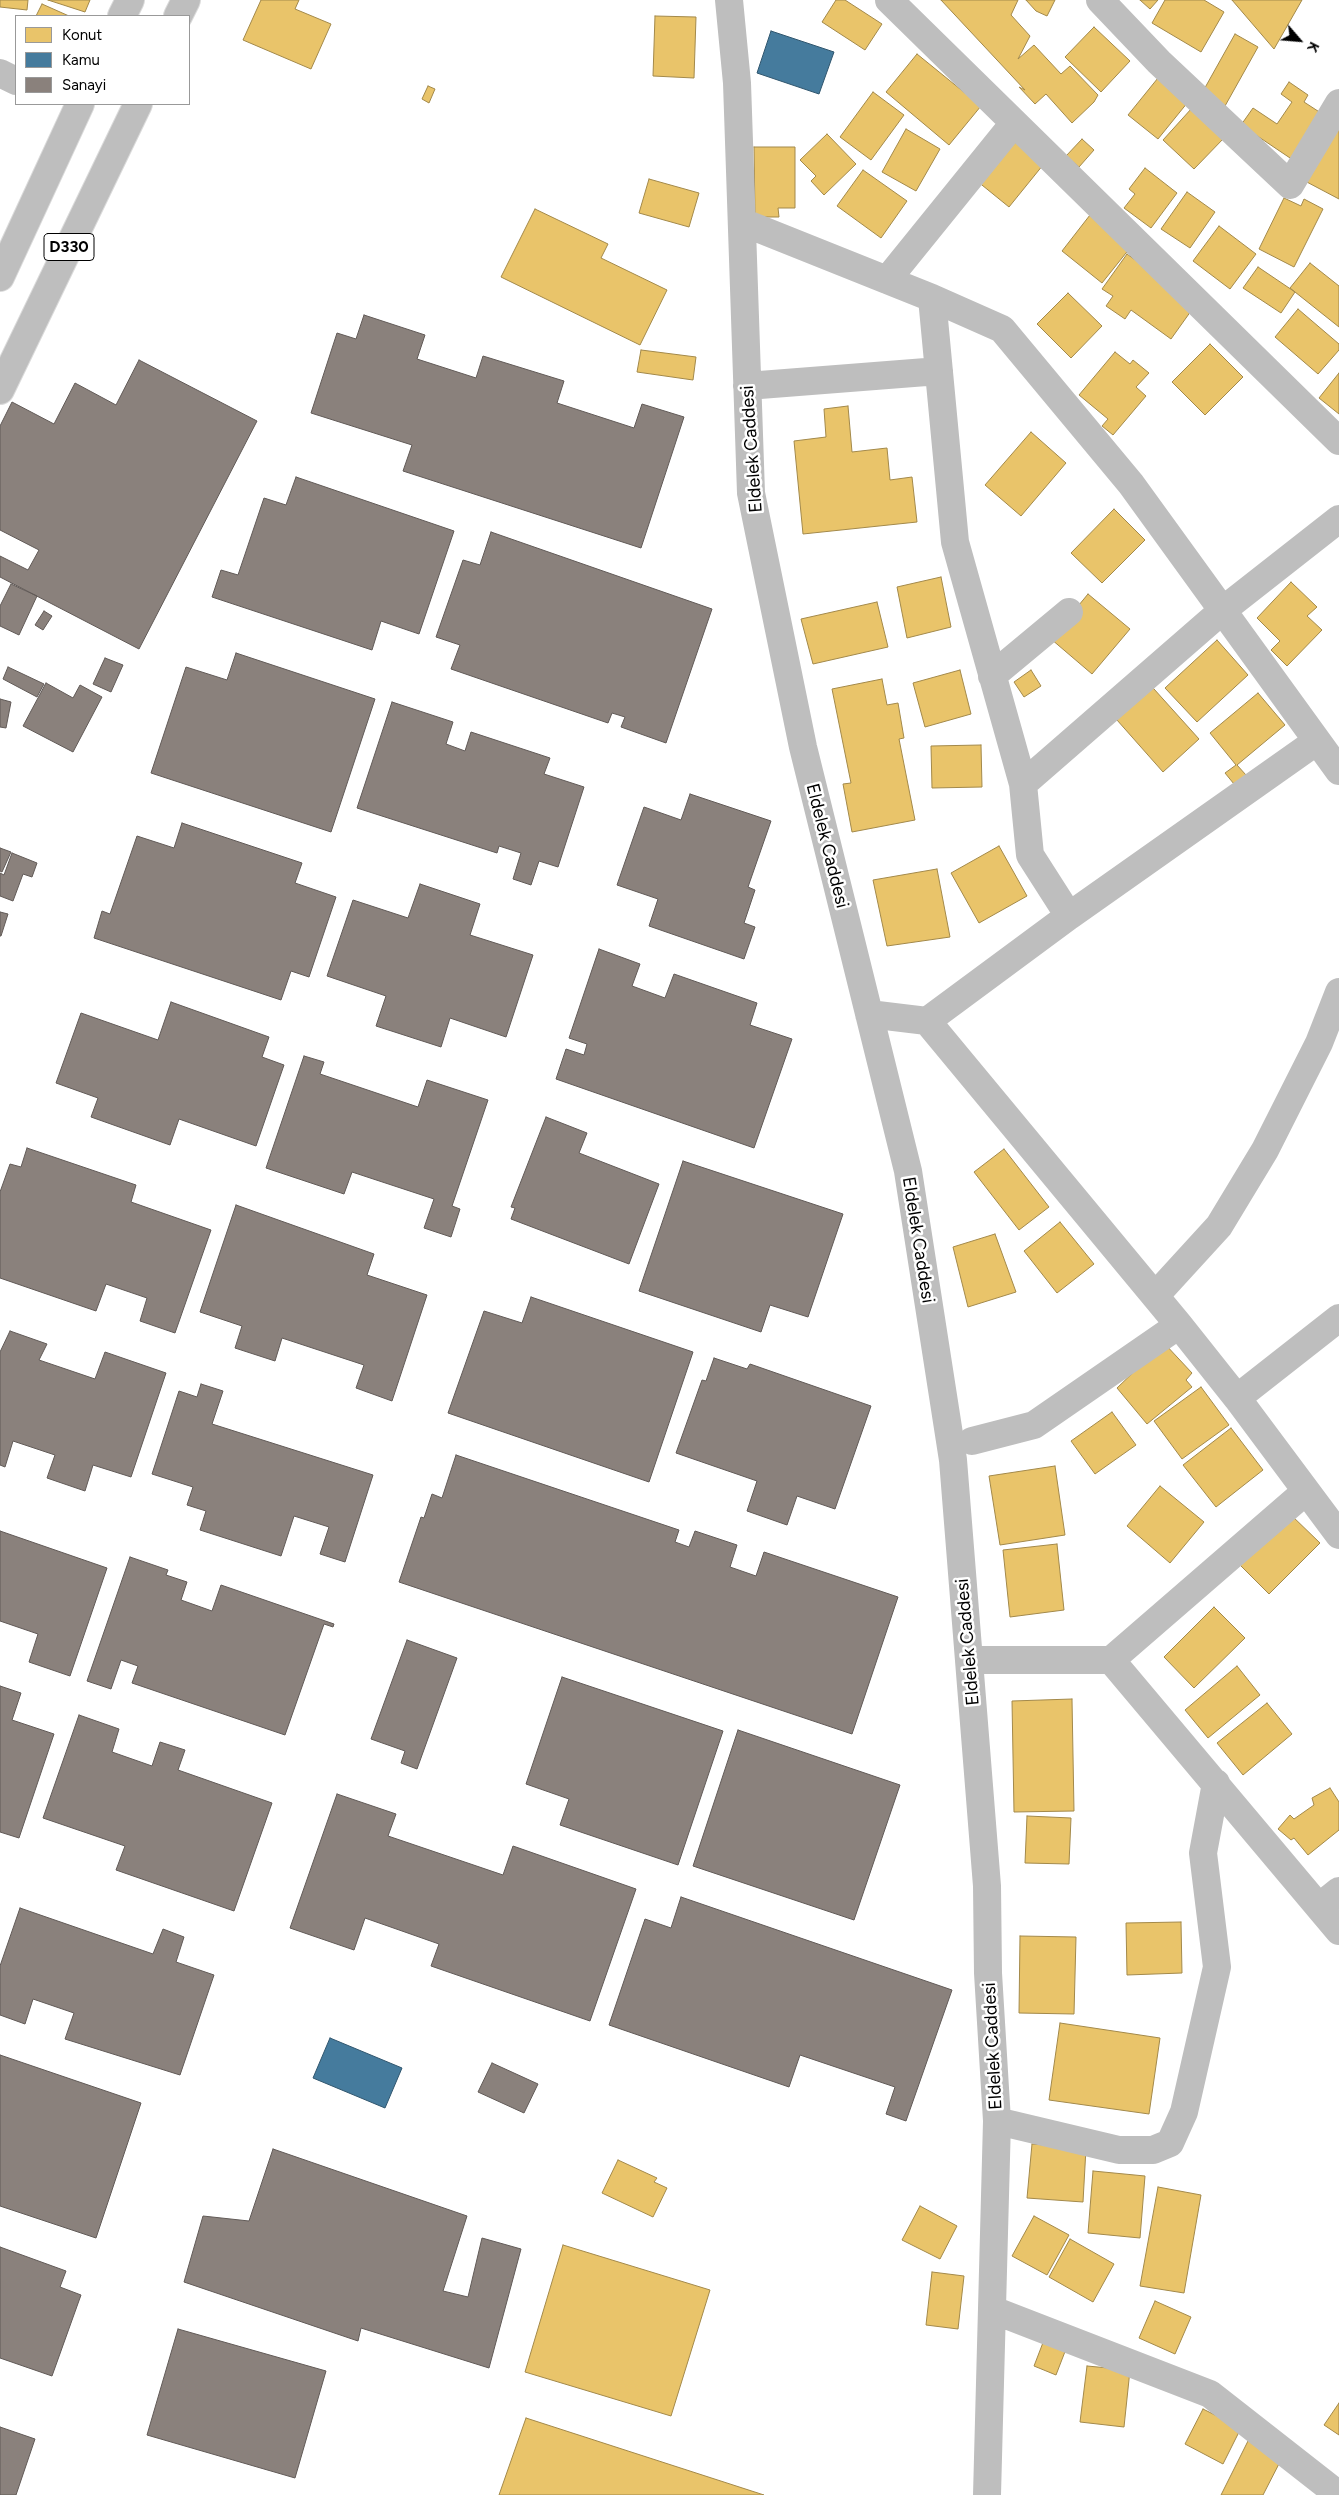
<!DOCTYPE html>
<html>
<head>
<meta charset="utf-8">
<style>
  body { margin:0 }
  #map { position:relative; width:1339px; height:2495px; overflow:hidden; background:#fff; font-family:Figtree,sans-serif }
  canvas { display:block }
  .legend { position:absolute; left:15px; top:15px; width:175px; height:90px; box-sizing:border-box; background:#fff; border:1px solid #999; margin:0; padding:6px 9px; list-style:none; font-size:15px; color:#000 }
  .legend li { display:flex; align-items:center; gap:10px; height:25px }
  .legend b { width:25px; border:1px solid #999 }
  .north { position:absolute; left:1274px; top:15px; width:50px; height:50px; -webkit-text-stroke:4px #fff; paint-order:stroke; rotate:117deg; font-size:14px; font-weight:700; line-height:20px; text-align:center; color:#000 }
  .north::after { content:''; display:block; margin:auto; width:18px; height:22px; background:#000; clip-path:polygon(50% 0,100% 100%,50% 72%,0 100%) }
</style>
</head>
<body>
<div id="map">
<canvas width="1339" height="2495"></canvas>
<ul class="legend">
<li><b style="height:14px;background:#e9c46a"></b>Konut</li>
<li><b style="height:14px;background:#457b9d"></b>Kamu</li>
<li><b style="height:14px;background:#8a817c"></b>Sanayi</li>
</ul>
<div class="north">K</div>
</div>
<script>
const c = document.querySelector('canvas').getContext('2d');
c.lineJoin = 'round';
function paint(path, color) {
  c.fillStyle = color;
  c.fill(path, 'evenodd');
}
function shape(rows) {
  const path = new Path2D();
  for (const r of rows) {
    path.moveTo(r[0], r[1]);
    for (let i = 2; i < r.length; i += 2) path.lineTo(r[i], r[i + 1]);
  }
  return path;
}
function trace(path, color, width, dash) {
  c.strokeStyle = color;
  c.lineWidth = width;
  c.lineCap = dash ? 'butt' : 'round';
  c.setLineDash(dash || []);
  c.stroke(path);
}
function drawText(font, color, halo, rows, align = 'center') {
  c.font = font + ' Figtree,sans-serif';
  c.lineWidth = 5;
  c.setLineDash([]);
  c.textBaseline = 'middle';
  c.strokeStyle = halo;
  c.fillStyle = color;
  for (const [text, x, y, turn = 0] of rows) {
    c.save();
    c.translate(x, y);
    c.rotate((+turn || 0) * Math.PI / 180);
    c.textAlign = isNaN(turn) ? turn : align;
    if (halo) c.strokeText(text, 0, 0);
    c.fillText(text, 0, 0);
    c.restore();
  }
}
const homes = shape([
  [0,0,28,0,27,10,0,7,0,0],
  [48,0,90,0,85,12,48,0],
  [261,0,299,0,295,9,331,24,311,69,243,40,261,0],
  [836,0,845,0,882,24,865,50,822,22,836,0],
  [941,0,1018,0,1011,15,1030,36,1018,59,1034,45,1061,74,1070,66,1098,95,1094,102,1072,123,1046,94,1035,104,1019,87,1025,90,941,0],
  [1026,0,1055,0,1047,16,1036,11,1026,0],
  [1140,0,1158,0,1150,9,1140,0],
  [1165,0,1204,0,1224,12,1201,52,1152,23,1165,0],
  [1232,0,1302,0,1274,49,1232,0],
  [42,4,69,16,36,16,42,4],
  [655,16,696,17,694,78,653,76,655,16],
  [1094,27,1130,61,1101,92,1065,57,1094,27],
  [1235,34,1258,47,1225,106,1202,93,1235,34],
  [917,54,981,106,949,145,886,92,917,54],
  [1158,78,1188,102,1158,139,1128,115,1158,78],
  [1289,82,1308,95,1304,102,1324,115,1293,160,1241,125,1253,108,1277,124,1292,102,1281,94,1289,82],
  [428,86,435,89,429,103,422,99,428,86],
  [873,92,904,115,871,160,840,137,873,92],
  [1192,108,1224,138,1194,169,1163,140,1192,108],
  [1339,114,1339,199,1303,180,1339,114],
  [906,129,940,149,916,191,882,172,906,129],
  [827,134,856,164,824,195,811,181,816,176,800,160,827,134],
  [1011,139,1043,165,1009,207,977,181,1011,139],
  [1082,139,1094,150,1079,167,1066,156,1082,139],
  [754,147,795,147,795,208,778,208,779,217,755,217,754,147],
  [1145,168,1177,193,1151,228,1124,208,1135,194,1129,189,1145,168],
  [863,170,907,201,881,238,837,206,863,170],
  [649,179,699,193,689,227,639,213,649,179],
  [1187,192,1215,212,1190,248,1161,229,1187,192],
  [1284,198,1301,206,1304,199,1323,209,1294,267,1259,249,1284,198],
  [535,209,608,244,601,258,667,290,640,345,501,277,535,209],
  [1090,215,1130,248,1102,283,1062,251,1090,215],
  [1219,226,1256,254,1230,289,1193,261,1219,226],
  [1127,254,1196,304,1171,339,1131,310,1125,319,1106,306,1113,296,1102,289,1127,254],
  [1310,263,1339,286,1339,327,1290,288,1310,263],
  [1258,267,1295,292,1281,313,1243,288,1258,267],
  [1068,293,1102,326,1071,358,1037,324,1068,293],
  [1298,309,1339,344,1339,350,1318,374,1275,337,1298,309],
  [1210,344,1243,377,1205,415,1172,382,1210,344],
  [641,350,696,357,693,380,637,372,641,350],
  [1115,352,1130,364,1133,360,1149,373,1136,387,1146,396,1113,435,1102,426,1108,419,1079,395,1115,352],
  [1339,373,1339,414,1319,398,1339,373],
  [848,406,852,452,887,448,890,480,912,477,917,522,803,534,794,441,826,437,824,409,848,406],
  [1031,432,1066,463,1021,516,985,485,1031,432],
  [1114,509,1145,540,1102,583,1071,553,1114,509],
  [941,577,951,627,907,638,897,587,941,577],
  [1291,582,1317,607,1307,616,1322,630,1287,666,1271,650,1280,641,1257,618,1291,582],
  [1088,594,1130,629,1092,674,1051,639,1088,594],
  [877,602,888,647,813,664,801,619,877,602],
  [1217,640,1248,675,1197,722,1165,688,1217,640],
  [960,670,971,714,925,727,913,683,960,670],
  [1031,670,1041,686,1024,697,1014,682,1031,670],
  [882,679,887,705,898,703,904,738,899,739,915,820,852,832,843,784,851,783,832,689,882,679],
  [1145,679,1199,739,1163,772,1109,711,1145,679],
  [1258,693,1285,725,1237,765,1246,775,1234,784,1225,773,1236,765,1210,733,1258,693],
  [981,745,982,787,932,788,931,746,981,745],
  [999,846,1027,896,979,923,951,873,999,846],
  [937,869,950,937,887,946,873,880,937,869],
  [1004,1149,1049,1207,1019,1230,974,1172,1004,1149],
  [1060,1222,1094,1264,1057,1293,1024,1251,1060,1222],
  [995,1234,1016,1292,968,1307,953,1247,995,1234],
  [1164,1343,1192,1373,1186,1380,1192,1387,1147,1424,1117,1388,1164,1343],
  [1201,1387,1229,1425,1182,1459,1154,1421,1201,1387],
  [1112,1412,1136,1445,1095,1474,1071,1441,1112,1412],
  [1231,1428,1263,1470,1216,1507,1183,1465,1231,1428],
  [1055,1466,1065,1535,1000,1545,989,1476,1055,1466],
  [1160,1486,1204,1522,1170,1563,1127,1526,1160,1486],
  [1289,1513,1320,1543,1269,1594,1239,1564,1289,1513],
  [1057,1544,1064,1610,1010,1617,1003,1550,1057,1544],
  [1214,1607,1245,1638,1194,1688,1164,1657,1214,1607],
  [1237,1666,1260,1695,1208,1738,1185,1710,1237,1666],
  [1072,1699,1074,1811,1014,1812,1012,1701,1072,1699],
  [1267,1703,1292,1734,1243,1775,1217,1743,1267,1703],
  [1330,1788,1339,1802,1339,1830,1308,1855,1294,1838,1291,1840,1278,1829,1290,1815,1294,1819,1314,1805,1312,1798,1330,1788],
  [1027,1816,1071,1818,1069,1864,1025,1863,1027,1816],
  [1181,1922,1182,1973,1127,1975,1126,1923,1181,1922],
  [1020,1936,1076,1937,1074,2014,1019,2013,1020,1936],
  [1060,2023,1160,2038,1149,2114,1049,2100,1060,2023],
  [1032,2144,1086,2148,1083,2202,1027,2198,1032,2144],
  [618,2160,657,2178,654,2182,667,2188,653,2217,602,2193,618,2160],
  [1093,2171,1145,2176,1140,2238,1088,2233,1093,2171],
  [1158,2187,1201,2195,1184,2293,1140,2286,1158,2187],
  [920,2206,957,2226,940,2259,902,2240,920,2206],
  [1034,2216,1069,2235,1047,2275,1012,2256,1034,2216],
  [1070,2239,1114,2264,1093,2302,1049,2277,1070,2239],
  [563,2245,710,2290,671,2416,525,2372,563,2245],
  [932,2272,964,2276,958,2329,926,2325,932,2272],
  [1155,2301,1191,2317,1175,2354,1139,2338,1155,2301],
  [1044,2340,1066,2349,1056,2375,1034,2366,1044,2340],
  [1087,2366,1130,2370,1124,2427,1080,2422,1087,2366],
  [1339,2403,1339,2435,1324,2425,1339,2403],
  [1203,2409,1241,2428,1223,2464,1185,2444,1203,2409],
  [526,2418,764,2495,499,2495,526,2418],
  [1249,2439,1283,2456,1263,2495,1221,2495,1249,2439]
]);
const public = shape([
  [771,31,834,52,819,94,757,73,771,31],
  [330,2038,402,2068,385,2108,313,2078,330,2038]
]);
const industry = shape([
  [364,315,425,335,417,359,476,378,483,356,564,381,557,403,634,428,642,404,684,417,641,548,403,471,412,445,311,413,337,333,356,339,364,315],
  [139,360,257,421,139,649,0,577,0,556,28,570,39,550,0,530,0,426,12,402,54,424,75,383,116,405,139,360],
  [296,477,454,531,419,634,381,621,372,650,212,597,221,570,238,575,264,498,286,505,296,477],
  [491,532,712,609,666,743,621,727,625,717,612,713,608,723,451,669,460,645,436,637,463,560,480,565,491,532],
  [11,584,37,596,19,635,0,626,0,606,11,584],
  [44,611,52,616,43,630,35,625,44,611],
  [236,653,375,699,331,832,151,773,186,667,227,680,236,653],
  [105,658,123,665,111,692,93,684,105,658],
  [8,667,44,684,37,697,3,679,8,667],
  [46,683,73,698,80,685,102,697,73,752,23,726,46,683],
  [0,699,11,702,6,728,0,727,0,699],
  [392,702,453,722,446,744,465,751,471,732,550,758,544,774,584,787,558,867,539,861,531,885,513,879,521,853,499,846,497,853,357,808,392,702],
  [690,794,771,821,748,887,755,890,744,923,755,927,744,959,649,926,658,899,617,885,644,807,681,820,690,794],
  [182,823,302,863,295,883,336,897,309,977,291,971,281,1000,94,938,102,911,110,914,137,836,174,848,182,823],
  [0,848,11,852,2,872,0,871,0,848],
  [12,853,37,863,32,877,23,874,13,901,0,896,0,873,4,875,12,853],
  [420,884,480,904,470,935,533,955,506,1037,450,1018,441,1047,376,1026,386,996,327,976,353,900,408,918,420,884],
  [0,912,8,914,1,936,0,936,0,912],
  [599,949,640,964,632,986,665,998,674,974,757,1003,750,1025,792,1039,754,1148,556,1079,566,1049,584,1055,587,1044,569,1038,599,949],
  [171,1002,269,1037,262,1057,284,1065,256,1146,179,1119,170,1145,91,1117,98,1098,56,1083,81,1013,158,1040,171,1002],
  [304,1056,324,1062,320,1074,418,1107,427,1080,488,1100,452,1206,460,1209,451,1237,424,1228,434,1199,352,1172,344,1194,266,1168,304,1056],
  [546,1117,587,1133,579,1153,659,1184,629,1264,511,1219,515,1208,511,1207,546,1117],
  [27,1148,136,1185,131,1202,211,1230,175,1333,140,1321,147,1298,106,1284,96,1311,0,1278,0,1192,10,1164,21,1167,27,1148],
  [683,1161,843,1214,808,1317,770,1305,761,1332,639,1291,683,1161],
  [236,1205,374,1254,367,1275,427,1295,392,1401,356,1388,364,1365,282,1338,275,1361,235,1348,242,1326,200,1312,236,1205],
  [531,1297,693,1352,649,1482,448,1413,484,1311,522,1323,531,1297],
  [10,1331,47,1344,39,1360,95,1379,105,1352,166,1373,131,1477,93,1465,85,1491,47,1478,55,1455,13,1441,5,1467,0,1465,0,1352,10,1331],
  [714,1358,747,1369,750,1364,871,1406,835,1509,797,1496,787,1525,747,1511,757,1481,676,1453,702,1380,706,1381,714,1358],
  [201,1384,223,1391,212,1424,373,1475,345,1562,320,1554,329,1527,294,1516,281,1556,200,1530,206,1511,187,1505,193,1487,152,1474,179,1391,197,1397,201,1384],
  [456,1455,679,1530,675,1542,689,1547,695,1531,737,1545,730,1567,756,1576,764,1552,898,1597,852,1734,399,1582,421,1517,424,1518,432,1494,442,1498,456,1455],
  [0,1531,107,1568,70,1676,29,1662,38,1634,0,1621,0,1531],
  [130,1557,168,1570,166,1575,187,1582,181,1600,212,1611,221,1585,334,1624,333,1627,324,1624,285,1735,132,1683,138,1666,121,1660,111,1689,87,1681,130,1557],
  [407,1640,457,1658,417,1769,401,1763,405,1751,371,1739,407,1640],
  [562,1677,723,1731,678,1865,560,1825,569,1799,526,1784,562,1677],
  [0,1686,21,1693,12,1720,54,1734,19,1838,0,1832,0,1686],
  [79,1715,119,1729,112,1752,152,1766,160,1742,185,1750,178,1770,272,1803,234,1911,116,1870,125,1846,43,1818,79,1715],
  [738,1730,900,1785,854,1920,693,1866,738,1730],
  [337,1794,396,1814,388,1836,503,1875,513,1846,636,1889,590,2021,431,1966,439,1944,365,1918,354,1950,290,1928,337,1794],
  [681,1897,952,1990,906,2121,886,2114,895,2087,800,2055,789,2087,609,2025,645,1919,671,1928,681,1897],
  [20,1908,153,1954,163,1929,184,1937,176,1962,214,1975,180,2075,65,2039,74,2013,33,1999,25,2024,0,2015,0,1966,20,1908],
  [0,2055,141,2103,96,2238,0,2206,0,2055],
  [492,2063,538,2084,524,2113,478,2092,492,2063],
  [273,2149,467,2216,443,2291,468,2297,482,2238,521,2249,489,2368,361,2328,358,2341,184,2282,203,2216,249,2221,273,2149],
  [0,2247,66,2271,60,2287,81,2295,52,2376,0,2358,0,2247],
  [178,2329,326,2371,295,2478,147,2435,178,2329],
  [0,2427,35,2439,16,2495,0,2495,0,2427]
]);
const minor = shape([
  [729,0,737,83,751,493,803,747,908,1171,953,1460,987,1886,988,1973,997,2121,987,2495],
  [889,0,1339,441],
  [1100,0,1159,62,1290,185,1339,103],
  [0,73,16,81],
  [742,222,932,298,1002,329,1131,484,1339,771],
  [887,280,1014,123],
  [932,298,955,542,1023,784,1030,855,1069,916],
  [747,386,939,371],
  [992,676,1069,612],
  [1023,784,1223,610,1339,519],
  [869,1014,927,1021,1179,1325,1237,1398,1339,1535],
  [927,1021,1069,916,1317,741],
  [1155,1296,1219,1226,1265,1150,1319,1043,1339,992],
  [1237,1398,1339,1318],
  [972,1441,1034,1425,1179,1325],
  [969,1660,1111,1660,1305,1492],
  [1111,1660,1339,1931],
  [1319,1907,1339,1891],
  [997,2121,1119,2150,1153,2150,1170,2143,1184,2112,1217,1967,1203,1853,1216,1783],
  [993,2310,1210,2394,1339,2495]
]);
const major = shape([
  [122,16,130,0],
  [178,16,186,0],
  [0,277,80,104],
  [0,390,138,104]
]);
const shields = [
  [69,247,50]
];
const shieldNames = [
  ["D330",69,247]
];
const streetNames = [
  ["Eldelek Caddesi",752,449,-94],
  ["Eldelek Caddesi",827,846,76],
  ["Eldelek Caddesi",918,1240,81],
  ["Eldelek Caddesi",968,1642,-95],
  ["Eldelek Caddesi",993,2046,-93]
];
paint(homes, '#e9c46a');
trace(homes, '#a3894a', 1);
paint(public, '#457b9d');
trace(public, '#30566e', 1);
paint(industry, '#8a817c');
trace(industry, '#615a57', 1);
trace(major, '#dbdbdb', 30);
trace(minor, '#bebebe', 28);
trace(major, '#bebebe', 28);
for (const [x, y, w] of shields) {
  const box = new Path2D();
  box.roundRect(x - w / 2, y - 13.5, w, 27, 4);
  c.fillStyle = '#fff';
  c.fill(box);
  trace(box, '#000', 1);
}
drawText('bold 16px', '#000', null, shieldNames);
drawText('18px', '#000', '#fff', streetNames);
</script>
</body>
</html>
